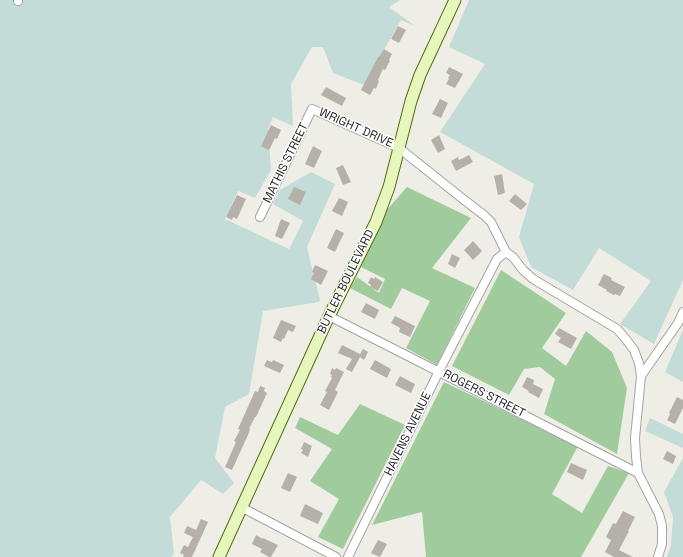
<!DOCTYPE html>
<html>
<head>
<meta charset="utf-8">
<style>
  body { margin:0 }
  canvas { display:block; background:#efeee6 }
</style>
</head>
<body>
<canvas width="683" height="557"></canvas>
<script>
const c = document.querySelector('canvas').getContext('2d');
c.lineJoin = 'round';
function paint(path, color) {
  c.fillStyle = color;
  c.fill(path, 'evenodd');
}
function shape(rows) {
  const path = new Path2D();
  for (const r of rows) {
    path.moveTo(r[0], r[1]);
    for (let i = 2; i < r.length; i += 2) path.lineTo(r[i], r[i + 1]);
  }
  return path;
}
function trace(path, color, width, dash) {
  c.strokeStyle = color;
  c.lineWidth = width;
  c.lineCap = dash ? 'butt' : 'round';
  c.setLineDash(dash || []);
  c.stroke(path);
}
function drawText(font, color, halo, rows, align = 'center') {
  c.font = font + ' "Space Grotesk",sans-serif';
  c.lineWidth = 3;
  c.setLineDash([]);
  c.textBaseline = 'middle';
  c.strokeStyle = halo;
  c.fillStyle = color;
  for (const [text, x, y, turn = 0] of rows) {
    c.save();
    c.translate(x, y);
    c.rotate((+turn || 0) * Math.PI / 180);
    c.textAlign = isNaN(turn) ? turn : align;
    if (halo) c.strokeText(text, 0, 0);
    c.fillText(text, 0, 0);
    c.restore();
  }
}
const forest = shape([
  [407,187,471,218,432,268,475,288,437,365,406,348,430,301,402,288,391,309,350,288,357,277,379,293,385,279,361,267,385,212],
  [501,270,566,313,542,348,566,366,586,331,612,352,627,388,617,454,544,414,555,379,540,367,524,369,509,395,452,366],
  [444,382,578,446,552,494,582,513,608,466,629,473,581,557,426,557,422,512,372,525],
  [360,404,405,425,343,549,318,537,339,499,310,481,332,449,295,428,300,417,338,435]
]);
const wetland = shape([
  [0,0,400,0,389,7,415,26,401,20,364,85,333,73,323,47,312,47,291,84,293,126,273,117,268,129,271,170,255,198,238,191,225,219,289,249,303,221,273,204,280,190,311,172,335,184,307,247,320,300,319,302,263,311,249,394,225,407,215,458,234,483,223,494,201,480,170,517,174,554,171,557,0,557],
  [469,0,683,0,683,280,654,344,620,324,651,281,599,248,573,290,531,267,519,237,534,184,440,132,485,64,449,47],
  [683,330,683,382,665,372],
  [650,418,683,434,683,448,645,431],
  [683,458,683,557,667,557,671,545,673,517,664,492]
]);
const building = shape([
  [398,26,406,30,399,43,391,39],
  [384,49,392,54,389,60,390,61,385,70,383,69,378,80,379,81,376,89,374,88,370,95,361,90,378,57,379,57],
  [449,67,463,74,455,88,446,84,449,79,448,78,450,75,446,73],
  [326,87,346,98,342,106,321,95],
  [440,99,448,103,441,118,432,114],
  [271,125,281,130,277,139,275,138,269,150,261,146],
  [439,135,445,149,438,153,431,140],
  [313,146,322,151,314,168,305,164],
  [469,155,473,162,456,171,451,161,458,157,459,160],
  [343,165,351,182,343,185,336,168],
  [502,174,505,193,498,195,494,176],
  [294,187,306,192,300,205,288,199],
  [515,194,527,204,521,210,509,201],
  [237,195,246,199,237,219,233,217,232,220,226,217],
  [339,198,348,202,342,216,332,211],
  [281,219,290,223,282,239,275,236],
  [336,229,344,233,335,252,327,248],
  [473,241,482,251,473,260,464,250],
  [452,254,460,258,455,268,448,264],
  [315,265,328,271,321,285,311,279,314,273,312,272],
  [604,274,612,278,611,280,625,287,620,296,615,294,614,295,606,291,607,290,598,285],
  [371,277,374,279,375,277,383,282,378,291,370,287,371,285,368,283],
  [366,303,379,310,375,319,361,312],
  [395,316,415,326,410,337,399,332,400,328,391,323],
  [281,320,296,326,293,332,288,330,284,339,283,338,281,342,273,338],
  [559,328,577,338,571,349,558,342,561,338,555,334],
  [342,345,360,354,363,349,368,352,364,360,360,357,352,372,346,369,352,359,338,353],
  [267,360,272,362,273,360,284,365,280,373,264,366],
  [375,360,391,369,387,378,370,369],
  [332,368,335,370,336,368,344,372,335,390,338,392,329,410,320,405,327,392,325,391,332,378,331,377,332,375,330,374],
  [400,376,415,384,411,393,395,385],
  [527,377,534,380,533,384,543,389,539,398,528,392,529,391,522,387],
  [260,386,265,388,264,391,267,393,256,417,255,417,249,429,250,429,248,435,232,470,225,467,236,442,234,441,240,430,238,429,255,391,258,392],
  [677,397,683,400,683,408,675,424,667,420,670,414,669,413],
  [304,442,312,446,308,457,301,453,303,450,301,449],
  [667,451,676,456,673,464,663,459],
  [571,463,587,470,583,480,567,472],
  [288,473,297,477,290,492,281,488],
  [305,504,323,513,318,524,300,516],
  [623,511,635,517,628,531,629,531,619,550,633,557,614,557,605,552,611,540,606,537,613,523,616,524],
  [201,519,208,522,192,557,183,557,184,555,180,553,184,545,188,547,193,537,184,533,187,526,196,530],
  [256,535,263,539,263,538,278,545,271,557,269,557,260,552,262,549,252,544],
  [378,540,387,544,380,557,371,553]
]);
const street = shape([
  [18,1,18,0],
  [260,217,312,109,399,148,463,199,485,216,491,222,506,252,513,257,523,270,533,279,617,329,625,338,634,350,639,363,641,376,635,438,636,457,638,473,659,514,662,526,662,544,658,557],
  [329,316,638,473],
  [641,376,678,323,683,312],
  [241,507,336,557],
  [348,557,439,371,497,259,506,252]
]);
const secondary = shape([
  [219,557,329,316,376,222,389,187,411,101,420,75,455,0]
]);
const streetNames = [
  ["WRIGHT DRIVE",356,128,24],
  ["MATHIS STREET",286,163,-64],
  ["BUTLER BOULEVARD",346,282,-64],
  ["ROGERS STREET",484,394,27],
  ["HAVENS AVENUE",408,434,-64]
];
paint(forest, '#a0cc9d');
paint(wetland, '#c3dcd7');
paint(building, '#b5b1a8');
trace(street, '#a3a3a3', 10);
trace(secondary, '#4e710b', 13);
trace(street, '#fff', 8);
trace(secondary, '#e6f6bd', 11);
drawText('12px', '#1f1f1f', '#fff', streetNames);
</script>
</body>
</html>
